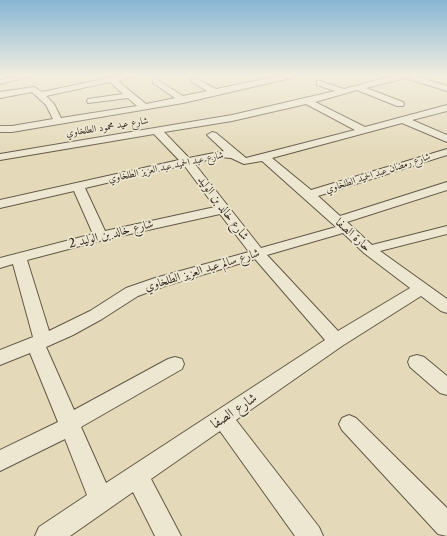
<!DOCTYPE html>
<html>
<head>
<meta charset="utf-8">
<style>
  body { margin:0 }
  canvas { display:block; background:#e4daba }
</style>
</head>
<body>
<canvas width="447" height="536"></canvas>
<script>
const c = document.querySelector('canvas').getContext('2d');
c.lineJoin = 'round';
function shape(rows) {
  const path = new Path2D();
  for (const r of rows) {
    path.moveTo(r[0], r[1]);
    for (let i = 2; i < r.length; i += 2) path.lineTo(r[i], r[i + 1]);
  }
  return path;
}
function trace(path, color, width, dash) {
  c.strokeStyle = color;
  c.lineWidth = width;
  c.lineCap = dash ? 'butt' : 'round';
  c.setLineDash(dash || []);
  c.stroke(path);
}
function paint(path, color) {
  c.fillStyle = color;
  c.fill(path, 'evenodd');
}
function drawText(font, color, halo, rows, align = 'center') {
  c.font = font + ' "Libre Caslon Text",Amiri,serif';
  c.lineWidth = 3.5;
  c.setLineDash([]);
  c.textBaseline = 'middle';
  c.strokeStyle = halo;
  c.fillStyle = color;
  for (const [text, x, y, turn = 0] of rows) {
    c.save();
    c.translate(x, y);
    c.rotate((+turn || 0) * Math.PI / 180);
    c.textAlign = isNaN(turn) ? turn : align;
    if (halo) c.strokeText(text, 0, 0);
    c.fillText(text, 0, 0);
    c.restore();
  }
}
const street = shape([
  [16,76,31,76,0,84,0,80,16,76],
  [118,76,134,76,118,81,146,104,175,98,153,83,153,79,156,79,183,96,207,91,192,82,191,80,195,78,216,89,279,76,295,76,291,78,183,103,12,132,0,132,0,126,12,126,53,119,46,105,32,92,0,98,0,92,34,87,42,92,118,76],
  [110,82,123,94,88,99,87,101,88,103,128,98,137,106,61,118,54,104,46,96,110,82],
  [393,76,416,76,447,86,447,91,405,78,366,88,403,102,404,104,403,106,397,106,357,90,315,102,365,127,447,105,447,111,412,120,447,135,447,142,402,123,272,158,311,190,447,149,447,155,318,196,340,216,447,182,447,190,347,222,372,245,447,226,447,234,380,251,447,299,447,313,441,311,421,296,342,346,236,420,319,527,323,536,295,536,220,431,151,479,181,536,155,536,133,492,70,536,35,536,39,527,87,495,65,439,0,471,0,450,58,422,30,353,0,365,0,350,33,337,13,264,0,268,0,258,93,234,74,191,0,208,0,200,179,160,154,134,0,160,0,154,232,115,335,91,317,85,317,81,320,81,344,89,393,76],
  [306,104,355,130,246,158,216,133,212,132,207,135,224,151,189,158,164,132,232,121,306,104],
  [220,157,231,158,244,164,262,161,336,227,261,248,194,163,220,157],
  [184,165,215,207,105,231,85,188,184,165],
  [220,214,249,252,155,278,126,288,90,311,49,331,27,260,103,240,220,214],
  [343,233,364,253,410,288,338,331,267,255,343,233],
  [255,259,325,340,106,483,81,427,182,369,184,364,182,359,175,357,168,359,74,410,46,347,73,335,102,319,138,296,165,286,255,259],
  [417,355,424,357,447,376,447,395,440,393,410,367,408,362,410,357,417,355],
  [349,415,356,418,447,508,447,536,438,534,342,430,339,424,342,418,349,415]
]);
const farStreetnames = [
  ["شارع عيد محمود الطلخاوي",107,127,-9],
  ["شارع عبد الحميد عبد العزيز الطلخاوي",166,167,-12],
  ["شارع رمضان عبد الحميد الطلخاوي",378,173,-18]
];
const streetNames = [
  ["شارع خالد بن الوليد",223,208,53],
  ["شارع خالد بن الوليد 2",111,234,-14],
  ["حارة الصفا",353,235,42],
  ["شارع سالم عبد العزيز الطلخاوي",202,270,-17]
];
const nearStreetnames = [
  ["شارع الصفا",234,411,-34]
];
trace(street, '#645846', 2);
paint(street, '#ede7d2');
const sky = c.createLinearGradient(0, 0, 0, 151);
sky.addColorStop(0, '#87b6d3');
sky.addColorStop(0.5, '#f3eee0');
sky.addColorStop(1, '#f3eee000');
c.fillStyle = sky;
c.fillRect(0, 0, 447, 151);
drawText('10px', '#3a2c20', '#ede7d2', farStreetnames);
drawText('12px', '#3a2c20', '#ede7d2', streetNames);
drawText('14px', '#3a2c20', '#ede7d2', nearStreetnames);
</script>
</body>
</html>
